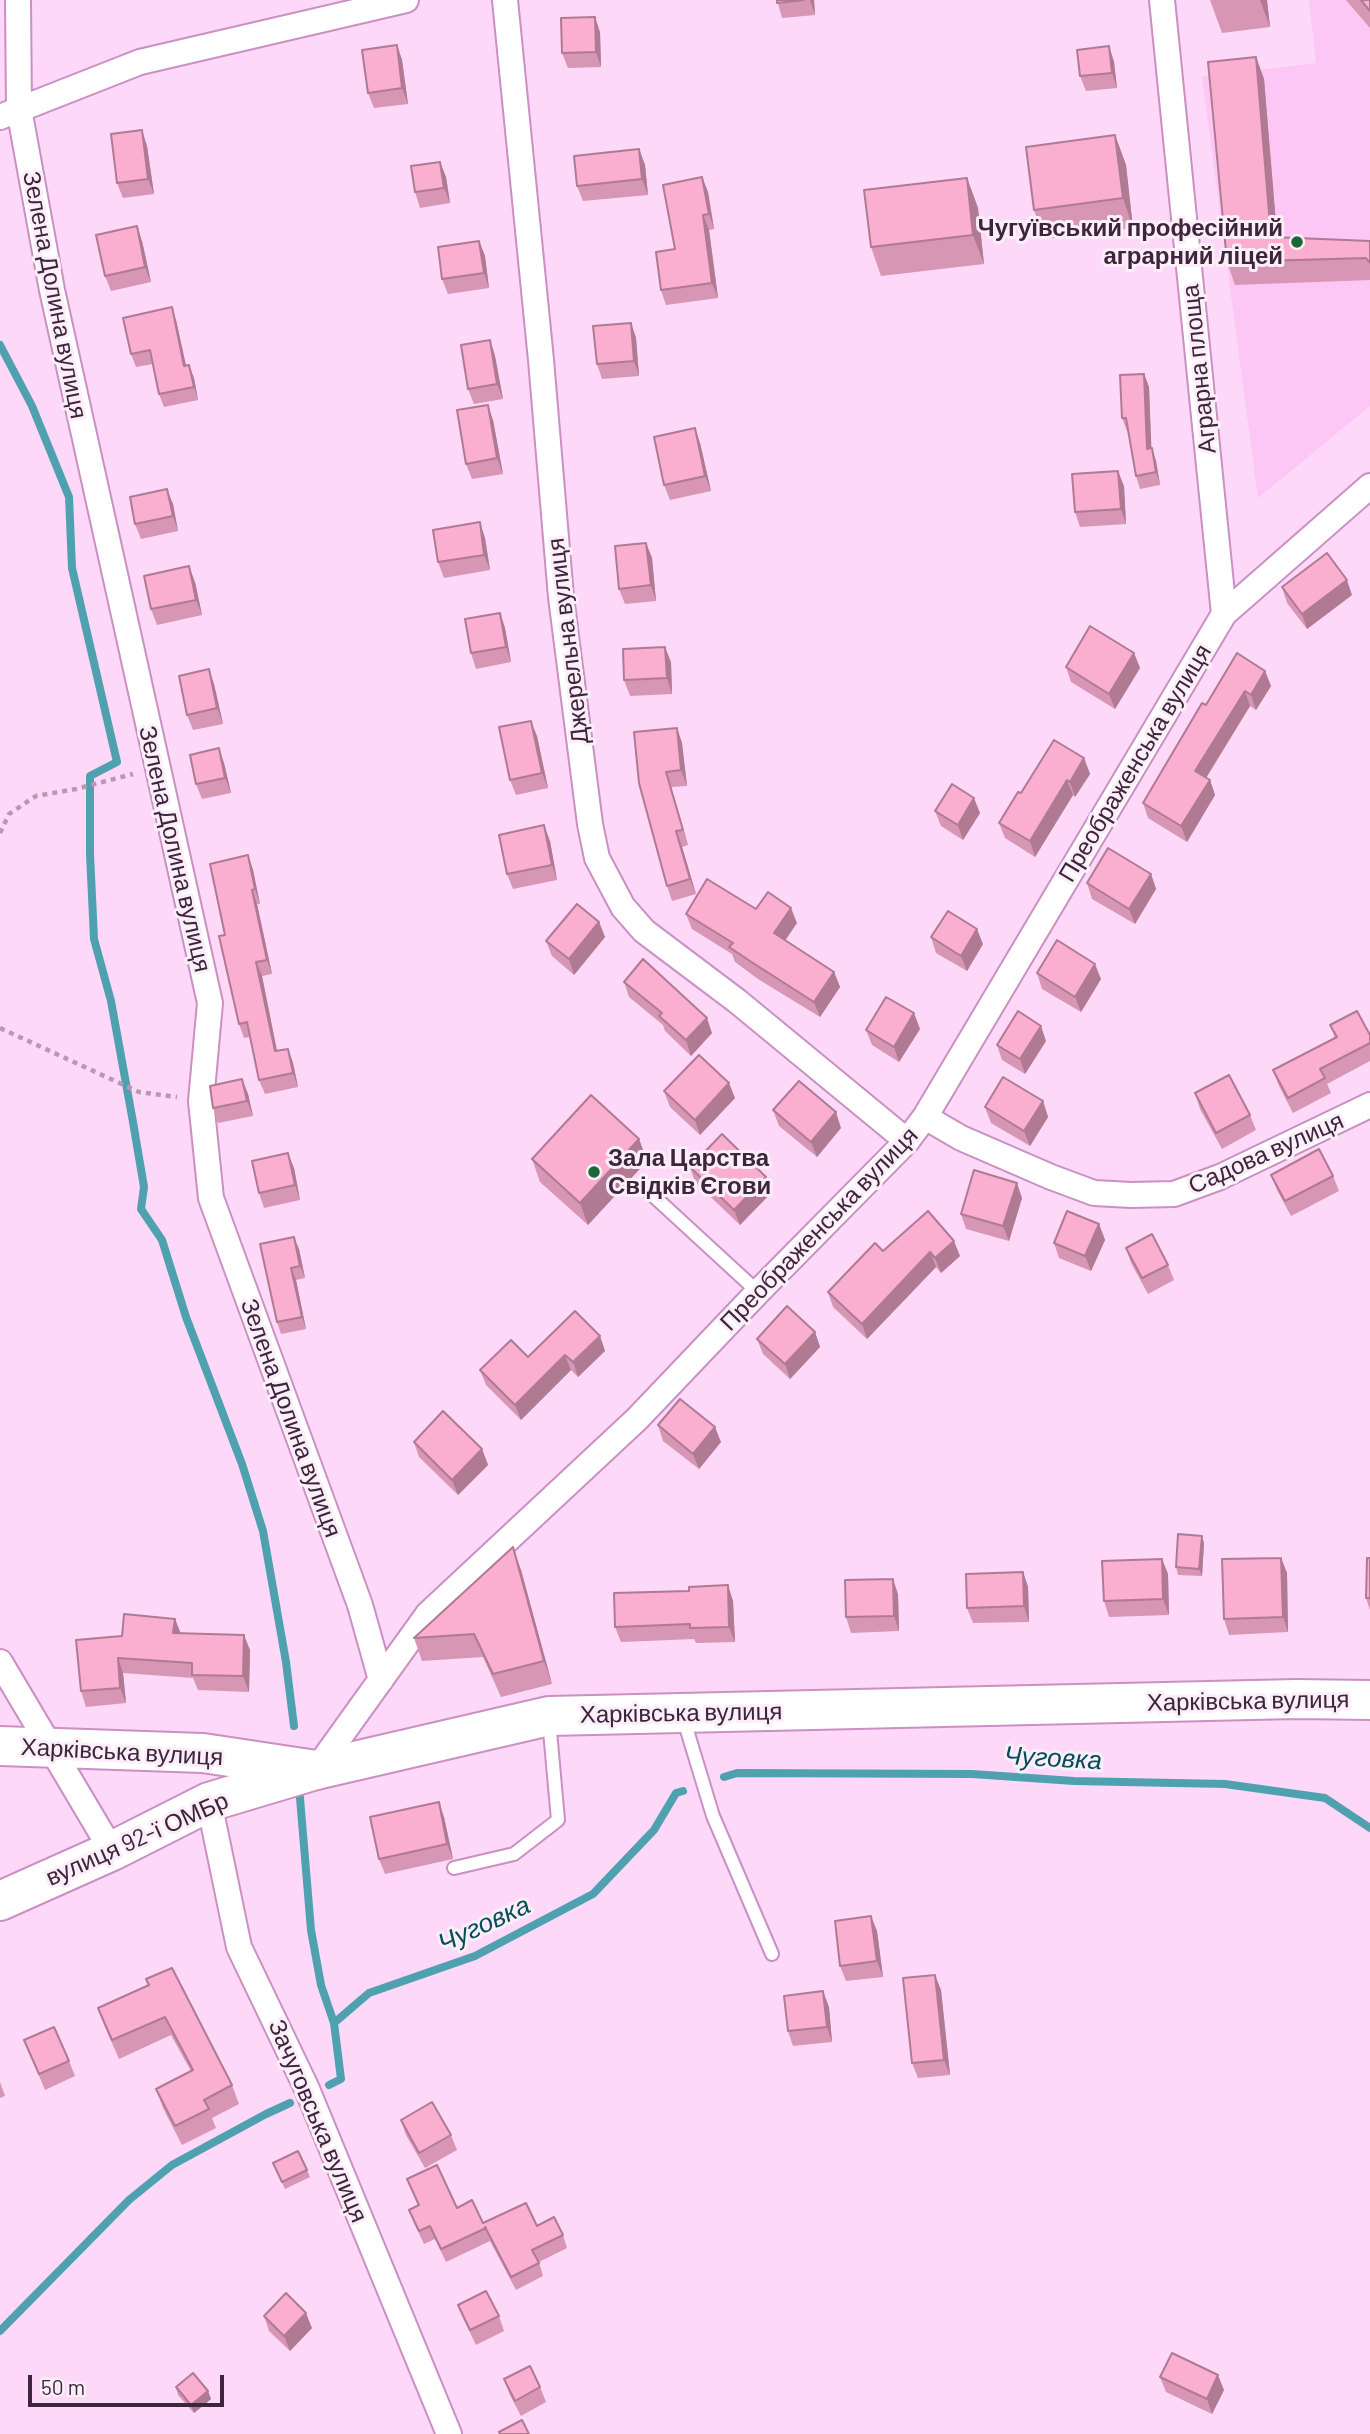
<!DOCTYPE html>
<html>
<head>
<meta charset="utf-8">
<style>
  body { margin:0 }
  #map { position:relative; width:1370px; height:2434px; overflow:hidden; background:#fdd8f8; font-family:Barlow,sans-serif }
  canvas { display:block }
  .scale { position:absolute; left:28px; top:2375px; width:196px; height:32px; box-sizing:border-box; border:4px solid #3d263b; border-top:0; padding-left:9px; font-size:21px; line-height:24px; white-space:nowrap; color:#3d263b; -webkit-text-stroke:5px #fbeef9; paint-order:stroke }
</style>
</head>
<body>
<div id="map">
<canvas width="1370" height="2434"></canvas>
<div class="scale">50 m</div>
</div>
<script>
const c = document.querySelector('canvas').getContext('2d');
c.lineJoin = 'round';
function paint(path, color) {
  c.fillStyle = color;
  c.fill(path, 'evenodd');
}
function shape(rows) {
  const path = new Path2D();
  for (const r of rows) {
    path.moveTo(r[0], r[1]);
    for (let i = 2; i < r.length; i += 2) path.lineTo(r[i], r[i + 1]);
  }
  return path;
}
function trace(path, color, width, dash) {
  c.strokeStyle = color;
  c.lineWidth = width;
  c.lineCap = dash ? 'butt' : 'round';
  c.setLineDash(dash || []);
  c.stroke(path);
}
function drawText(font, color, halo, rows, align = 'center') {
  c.font = font + ' Barlow,sans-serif';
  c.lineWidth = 6;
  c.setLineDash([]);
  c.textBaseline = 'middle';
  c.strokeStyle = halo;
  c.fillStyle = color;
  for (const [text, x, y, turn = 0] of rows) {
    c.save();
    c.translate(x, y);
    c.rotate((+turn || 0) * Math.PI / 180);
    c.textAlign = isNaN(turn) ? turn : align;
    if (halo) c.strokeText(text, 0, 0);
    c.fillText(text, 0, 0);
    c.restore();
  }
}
const built = shape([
  [1309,0,1370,0,1370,406,1258,498,1202,77,1316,63]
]);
const stream = shape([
  [0,345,32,406,69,497,72,568,117,762,90,776,90,854,94,939,111,1001,133,1122,144,1187,141,1209,162,1240,186,1317,242,1464,263,1531,286,1662,294,1726],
  [724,1777,737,1773,972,1774,1074,1781,1225,1784,1325,1798,1370,1828],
  [299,1786,311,1930,321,1985,334,2023],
  [329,2085,341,2079,334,2023,369,1993,475,1956,593,1894,654,1830,676,1793,683,1791],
  [0,2331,129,2200,172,2165,266,2114,290,2103]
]);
const path = shape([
  [0,833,9,814,36,796,76,789,133,774],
  [0,1028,139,1092,177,1097]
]);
const service = shape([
  [646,1189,758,1292],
  [683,1717,713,1816,772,1954],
  [454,1868,514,1854,558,1820,549,1720]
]);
const minor = shape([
  [18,0,19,109,52,290,210,1003,201,1101,211,1198,360,1605,381,1680],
  [505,0,541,360,561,597,590,824,597,858,623,907,644,931,737,1001,907,1141],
  [1162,0,1224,614],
  [0,117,140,62,406,0],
  [925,1117,961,1138,1051,1177,1094,1193,1131,1195,1174,1194,1220,1177,1370,1105],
  [0,1662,112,1851],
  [316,1770,428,1614,637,1419,758,1292,907,1141,925,1117,1224,614,1370,486],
  [209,1802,239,1947,307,2089,449,2434]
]);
const primary = shape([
  [0,1746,203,1753,316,1770]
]);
const trunk = shape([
  [0,1901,112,1851,209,1802,316,1770,549,1716,1296,1699,1370,1700]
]);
const wall = shape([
  [777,0,814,0,815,15,782,18],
  [1210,0,1267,0,1270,27,1222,33],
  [1346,0,1370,0,1370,28],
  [600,32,601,67,568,68,562,53],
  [397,45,402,60,408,104,374,108,368,93],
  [1109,46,1114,62,1117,88,1086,91,1080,76],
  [1256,57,1264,79,1277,237,1370,241,1370,280,1235,285,1227,262],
  [1115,135,1126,165,1133,228,1044,239,1034,210],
  [147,146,154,194,123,198,117,183],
  [639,149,645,165,648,195,583,201,577,186],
  [440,162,446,177,450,203,420,208,415,192],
  [702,177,708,192,714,229,709,230,718,298,666,305,661,290],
  [967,178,978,208,984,264,881,276,871,247],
  [142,241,151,282,111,291,105,276],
  [479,241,485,256,489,288,448,294,442,279],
  [176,320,186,366,194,378,198,400,164,407,159,394,153,364,136,367,131,354],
  [631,323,636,338,639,376,602,379,597,364],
  [490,340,495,356,503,399,474,404,468,389],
  [1144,374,1149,387,1151,448,1156,461,1160,485,1140,489,1136,476,1128,431,1127,431,1122,418],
  [493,420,503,474,472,479,466,464],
  [700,443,711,491,670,500,664,485],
  [1124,486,1126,524,1080,527,1075,512],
  [173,504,178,531,141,539,135,524],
  [485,538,490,570,444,578,438,562],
  [646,543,652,558,656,601,625,604,619,589],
  [195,582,202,615,157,625,151,609],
  [1282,587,1352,595,1307,629,1287,603],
  [500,613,505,628,511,662,476,669,471,653],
  [1134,653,1140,668,1115,709,1071,682,1066,667],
  [671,662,672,694,630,696,624,680],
  [1265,671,1271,686,1256,710,1250,706,1206,778,1210,780,1215,795,1187,842,1148,818,1143,803,1206,705],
  [214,684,223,724,193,730,187,715],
  [677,728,682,743,687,786,671,787,688,845,682,847,696,894,672,901,667,886,639,783],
  [537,736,548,788,516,795,510,780],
  [1084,758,1090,774,1075,797,1073,795,1035,857,1005,838,999,823,1021,793],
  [224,763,231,793,202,799,196,784],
  [935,811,980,813,963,840,941,826],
  [550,841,557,880,513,889,507,874],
  [248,855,253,870,260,904,257,904,272,974,262,976,277,1051,288,1049,293,1063,298,1087,265,1094,259,1080,250,1037,244,1038,239,1024,225,935],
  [1151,874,1156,889,1135,924,1092,899,1087,883],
  [756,909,797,923,785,940,834,972,840,987,820,1017,758,979,735,962,732,954,692,929,686,914],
  [599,922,605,937,574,975,552,956,546,941],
  [931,937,983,944,967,971,936,953],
  [1037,973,1101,979,1081,1012,1042,989],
  [624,982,712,1033,691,1056,665,1031,663,1025,629,997],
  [1330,1025,1370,1035,1370,1061,1327,1084,1331,1093,1293,1113,1279,1086,1273,1070,1335,1038],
  [920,1029,899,1062,872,1045,866,1030],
  [1046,1041,1025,1074,1002,1060,997,1045],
  [242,1079,248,1094,253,1116,218,1123,213,1108],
  [664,1091,735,1098,700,1135,670,1107],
  [1195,1093,1250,1115,1256,1130,1222,1149,1200,1109],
  [1043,1101,1048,1117,1030,1146,991,1123,985,1107],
  [773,1110,841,1128,817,1157,779,1126],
  [639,1139,647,1161,588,1225,540,1182,532,1159],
  [690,1167,772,1192,740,1225,695,1182],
  [294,1168,300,1200,264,1208,259,1193],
  [1271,1175,1333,1176,1339,1191,1291,1216,1277,1190],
  [1022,1198,1009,1241,966,1229,961,1214],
  [928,1211,960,1256,941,1273,936,1267,867,1339,833,1307,828,1292,883,1251],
  [1099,1224,1105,1240,1091,1271,1059,1258,1054,1243],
  [260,1244,299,1249,305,1278,296,1280,306,1329,281,1334,277,1322],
  [1126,1248,1168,1265,1174,1280,1148,1294,1131,1263],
  [815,1332,820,1347,790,1379,763,1354,757,1339],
  [600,1336,605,1351,578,1377,571,1370,521,1420,486,1385,480,1370],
  [658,1425,721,1442,699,1469,663,1441],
  [414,1442,482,1449,488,1465,458,1495,419,1457],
  [1204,1543,1202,1576,1178,1575,1176,1567],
  [1281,1558,1287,1573,1288,1632,1229,1635,1224,1619],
  [1370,1558,1370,1610,1366,1598],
  [1162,1559,1168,1574,1169,1615,1109,1617,1104,1601],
  [521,1570,552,1684,501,1697,483,1657,422,1661,414,1638],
  [1023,1572,1028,1587,1029,1622,973,1623,967,1608],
  [898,1594,899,1631,851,1633,846,1617],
  [733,1601,735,1642,696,1643,694,1639,621,1642,615,1627],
  [175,1619,180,1633,250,1650,249,1692,198,1690,193,1678,123,1673,126,1703,86,1707,81,1691,122,1636],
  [444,1817,453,1859,385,1874,379,1859],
  [877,1931,883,1977,846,1981,840,1966],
  [146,1979,232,2085,239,2104,212,2118,216,2128,182,2145,163,2108,156,2089,191,2071,171,2035,119,2059,105,2027,98,2008,148,1985],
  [941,1990,950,2075,918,2078,912,2063],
  [829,2007,832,2042,793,2046,788,2031],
  [24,2040,69,2061,75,2076,45,2090],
  [0,2082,5,2096,0,2098],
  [401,2120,451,2135,457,2150,425,2168,406,2135],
  [273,2163,307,2170,310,2177,285,2189],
  [407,2179,483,2223,537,2226,563,2235,567,2248,539,2262,543,2276,516,2290,490,2241,446,2262,435,2239,424,2244,414,2223,409,2210,418,2206],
  [458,2305,499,2316,504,2331,476,2345,464,2320],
  [264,2316,312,2328,290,2351,269,2331],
  [1160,2377,1224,2390,1212,2414,1166,2392],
  [504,2379,540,2387,546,2402,521,2416,510,2395],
  [176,2387,208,2391,211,2399,194,2413,178,2395]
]);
const shadedWall = shape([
  [810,0,814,0,815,15],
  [1260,0,1267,0,1270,27],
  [595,17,600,32,601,67,596,52],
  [397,45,402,60,408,104,402,88],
  [1109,46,1114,62,1117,88,1112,73],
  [1256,57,1264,79,1279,259,1271,237],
  [142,130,147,146,154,194,148,179],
  [1115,135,1126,165,1133,228,1123,198],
  [639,149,645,165,648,195,642,179],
  [440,162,446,177,450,203,444,188],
  [702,177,708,192,714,229,709,214],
  [967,178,978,208,984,264,973,235],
  [703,215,709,230,718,298,712,283],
  [137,226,142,241,151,282,145,267],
  [479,241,485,256,489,288,484,273],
  [172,307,176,320,189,379,184,366],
  [631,323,636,338,639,376,634,361],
  [490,340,495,356,503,399,497,384],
  [189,365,194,378,198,400,194,387],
  [1144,374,1149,387,1152,462,1147,449],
  [488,405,493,420,503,474,497,458],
  [695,428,700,443,711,491,705,476],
  [1152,448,1156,461,1160,485,1156,472],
  [1118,471,1124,486,1126,524,1121,509],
  [167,489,173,504,178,531,173,516],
  [480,522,485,538,490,570,484,555],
  [646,543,652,558,656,601,651,585],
  [189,566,195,582,202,615,196,600],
  [1347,580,1352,595,1307,629,1302,614],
  [500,613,505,628,511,662,506,647],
  [665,647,671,662,672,694,667,678],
  [1134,653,1140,668,1115,709,1109,694],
  [209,669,214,684,223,724,217,708],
  [1265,671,1271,686,1256,710,1251,695],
  [1245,691,1250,706,1201,786,1195,771],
  [531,721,537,736,548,788,542,773],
  [677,728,682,743,687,786,681,770],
  [219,748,224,763,231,793,225,778],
  [1084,758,1090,774,1075,797,1070,782],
  [666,772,671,787,688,845,683,830],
  [1067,780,1073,795,1035,857,1030,841],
  [1210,780,1215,795,1187,842,1181,826],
  [974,798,980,813,963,840,958,825],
  [544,825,550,841,557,880,552,865],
  [676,831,682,847,696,894,690,879],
  [248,855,253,870,260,904,255,889],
  [1151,874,1156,889,1135,924,1129,909],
  [252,890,257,904,272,974,267,960],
  [791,908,797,923,780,948,774,933],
  [599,922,605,937,574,975,569,959],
  [977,929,983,944,967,971,961,956],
  [256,962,262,976,280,1066,275,1051],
  [1095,964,1101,979,1081,1012,1075,997],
  [834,972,840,987,820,1017,814,1002],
  [914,1013,920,1029,899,1062,894,1047],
  [707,1018,712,1033,691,1056,686,1040],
  [1041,1026,1046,1041,1025,1074,1020,1059],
  [288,1049,293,1063,298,1087,293,1073],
  [242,1079,248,1094,253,1116,247,1101],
  [729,1083,735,1098,700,1135,695,1120],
  [1043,1101,1048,1117,1030,1146,1024,1131],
  [836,1112,841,1128,817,1157,811,1142],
  [639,1139,647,1161,588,1225,580,1203],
  [288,1153,294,1168,300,1200,295,1185],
  [766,1177,772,1192,740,1225,734,1210],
  [1017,1183,1022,1198,1009,1241,1003,1226],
  [1099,1224,1105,1240,1091,1271,1085,1256],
  [294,1237,299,1249,305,1278,300,1266],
  [954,1241,960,1256,941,1273,935,1258],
  [930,1252,936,1267,867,1339,862,1324],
  [291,1268,296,1280,306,1329,302,1317],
  [815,1332,820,1347,790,1379,785,1364],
  [600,1336,605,1351,578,1377,573,1362],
  [565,1355,571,1370,521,1420,515,1405],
  [715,1427,721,1442,699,1469,693,1454],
  [482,1449,488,1465,458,1495,452,1480],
  [1202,1536,1204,1543,1202,1576,1199,1569],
  [513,1547,521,1570,552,1684,544,1661],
  [1281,1558,1287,1573,1288,1632,1283,1617],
  [1162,1559,1168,1574,1169,1615,1163,1599],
  [1023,1572,1028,1587,1029,1622,1024,1606],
  [893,1579,898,1594,899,1631,894,1616],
  [728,1585,733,1601,735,1642,729,1627],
  [175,1619,181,1634,173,1633],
  [244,1635,250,1650,249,1692,243,1676],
  [118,1658,123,1673,126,1703,120,1688],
  [439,1802,444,1817,453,1859,447,1844],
  [871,1916,877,1931,883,1977,877,1961],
  [935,1975,941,1990,950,2075,944,2060],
  [823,1991,829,2007,832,2042,827,2027],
  [306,2313,312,2328,290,2351,284,2336],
  [1218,2375,1224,2390,1212,2414,1207,2399],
  [208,2391,211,2399,194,2413,191,2405]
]);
const building = shape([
  [777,0,804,0,777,3,777,0],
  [1361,0,1370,0,1370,11,1361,0],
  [595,17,596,52,562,53,561,18,595,17],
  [397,45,402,88,368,93,362,50,397,45],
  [1109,46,1112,73,1080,76,1077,50,1109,46],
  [1256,57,1271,237,1370,241,1370,263,1366,258,1227,262,1208,62,1256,57],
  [142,130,148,179,117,183,111,134,142,130],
  [1115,135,1123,198,1034,210,1026,147,1115,135],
  [639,149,642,179,577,186,574,156,639,149],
  [440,162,444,188,415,192,411,166,440,162],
  [702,177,709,214,703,215,712,283,661,290,656,252,675,249,663,185,702,177],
  [967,178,973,235,871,247,864,190,967,178],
  [137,226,145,267,105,276,96,235,137,226],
  [479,241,484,273,442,279,438,247,479,241],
  [172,307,184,366,189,365,194,387,159,394,150,350,131,354,123,318,172,307],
  [631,323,634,361,597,364,593,326,631,323],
  [490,340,497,384,468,389,461,345,490,340],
  [1144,374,1147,449,1152,448,1156,472,1136,476,1126,418,1122,418,1120,375,1144,374],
  [488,405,497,458,466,464,457,410,488,405],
  [695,428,705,476,664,485,654,437,695,428],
  [1118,471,1121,509,1075,512,1072,474,1118,471],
  [167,489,173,516,135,524,130,497,167,489],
  [480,522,484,555,438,562,433,530,480,522],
  [646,543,651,585,619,589,615,546,646,543],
  [1327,553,1347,580,1302,614,1282,587,1327,553],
  [189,566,196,600,151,609,144,576,189,566],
  [500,613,506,647,471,653,465,619,500,613],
  [1090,626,1134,653,1109,694,1066,667,1090,626],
  [665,647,667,678,624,680,623,649,665,647],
  [1237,653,1265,671,1251,695,1245,691,1195,771,1210,780,1181,826,1143,803,1202,703,1206,705,1237,653],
  [209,669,217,708,187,715,179,676,209,669],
  [531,721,542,773,510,780,499,727,531,721],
  [677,728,681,770,666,772,683,830,676,831,690,879,667,886,639,783,634,732,677,728],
  [1054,740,1084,758,1070,782,1067,780,1030,841,999,823,1018,792,1021,793,1054,740],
  [219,748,225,778,196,784,190,755,219,748],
  [952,784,974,798,958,825,935,811,952,784],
  [544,825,552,865,507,874,499,835,544,825],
  [1108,848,1151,874,1129,909,1087,883,1108,848],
  [248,855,255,889,252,890,267,960,256,962,275,1051,288,1049,293,1073,259,1080,247,1022,239,1024,219,936,225,935,210,864,248,855],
  [707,879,756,909,768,892,791,908,774,933,834,972,814,1002,753,963,729,947,733,943,686,914,707,879],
  [577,904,599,922,569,959,546,941,577,904],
  [948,911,977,929,961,956,931,937,948,911],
  [1057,940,1095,964,1075,997,1037,973,1057,940],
  [643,959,707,1018,686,1040,659,1016,662,1013,624,982,643,959],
  [886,997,914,1013,894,1047,866,1030,886,997],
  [1018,1011,1041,1026,1020,1059,997,1045,1018,1011],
  [1357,1011,1370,1035,1370,1043,1320,1069,1325,1078,1288,1098,1273,1070,1337,1037,1330,1025,1357,1011],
  [699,1055,729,1083,695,1120,664,1091,699,1055],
  [1229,1075,1250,1115,1216,1133,1195,1093,1229,1075],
  [1003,1077,1043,1101,1024,1131,985,1107,1003,1077],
  [242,1079,247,1101,213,1108,210,1086,242,1079],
  [799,1081,836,1112,811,1142,773,1110,799,1081],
  [591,1095,639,1139,580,1203,532,1159,591,1095],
  [722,1134,766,1177,734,1210,690,1167,722,1134],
  [1319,1149,1333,1176,1285,1201,1271,1175,1319,1149],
  [288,1153,295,1185,259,1193,252,1161,288,1153],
  [974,1170,1017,1183,1003,1226,961,1214,974,1170],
  [928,1211,954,1241,935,1258,930,1252,862,1324,828,1292,875,1243,883,1251,928,1211],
  [1067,1211,1099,1224,1085,1256,1054,1243,1067,1211],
  [1152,1234,1168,1265,1142,1278,1126,1248,1152,1234],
  [294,1237,300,1266,291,1268,302,1317,277,1322,260,1244,294,1237],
  [787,1306,815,1332,785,1364,757,1339,787,1306],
  [575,1311,600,1336,573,1362,565,1355,515,1405,480,1370,511,1340,528,1357,575,1311],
  [680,1399,715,1427,693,1454,658,1425,680,1399],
  [443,1411,482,1449,452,1480,414,1442,443,1411],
  [1178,1534,1202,1536,1199,1569,1176,1567,1178,1534],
  [513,1547,544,1661,493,1674,474,1634,414,1638,513,1547],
  [1281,1558,1283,1617,1224,1619,1222,1559,1281,1558],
  [1367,1558,1370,1558,1370,1598,1366,1598,1367,1558],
  [1162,1559,1163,1599,1104,1601,1102,1561,1162,1559],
  [1023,1572,1024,1606,967,1608,966,1574,1023,1572],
  [893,1579,894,1616,846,1617,845,1580,893,1579],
  [728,1585,729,1627,690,1628,690,1624,615,1627,614,1593,689,1591,689,1587,728,1585],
  [124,1614,175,1619,173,1633,244,1635,243,1676,192,1675,192,1663,118,1658,120,1688,81,1691,76,1640,122,1636,124,1614],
  [439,1802,447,1844,379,1859,370,1817,439,1802],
  [871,1916,877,1961,840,1966,835,1921,871,1916],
  [172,1968,232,2085,204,2100,209,2109,175,2126,156,2089,193,2070,165,2017,112,2040,98,2008,149,1985,146,1979,172,1968],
  [935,1975,944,2060,912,2063,903,1978,935,1975],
  [823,1991,827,2027,788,2031,784,1996,823,1991],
  [54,2027,69,2061,39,2074,24,2040,54,2027],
  [432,2102,451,2135,419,2153,401,2120,432,2102],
  [298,2151,307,2170,282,2182,273,2163,298,2151],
  [437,2165,457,2208,472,2200,483,2223,526,2203,537,2226,554,2217,563,2235,532,2250,539,2263,511,2277,485,2227,486,2228,441,2249,430,2226,419,2231,409,2210,419,2205,407,2179,437,2165],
  [486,2291,499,2316,470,2330,458,2305,486,2291],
  [286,2293,306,2313,284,2336,264,2316,286,2293],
  [1172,2353,1218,2375,1207,2399,1160,2377,1172,2353],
  [530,2366,540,2387,515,2401,504,2379,530,2366],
  [193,2373,208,2391,191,2405,176,2387,193,2373],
  [522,2420,529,2434,500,2434,499,2432,522,2420]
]);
const markers = [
  [1297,242,7,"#1b6836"],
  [594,1172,7,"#1b6836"]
];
const poiNames = [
  ["Чугуївський професійний",1283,228],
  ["аграрний ліцей",1283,256],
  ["Зала Царства",608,1158,"left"],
  ["Свідків Єгови",608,1186,"left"]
];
const streetNames = [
  ["Зелена Долина вулиця",55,295,79],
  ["Аграрна площа",1199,369,-96],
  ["Джерельна вулиця",568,641,-97],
  ["Преображенська вулиця",1135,763,-59],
  ["Зелена Долина вулиця",175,849,77],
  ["Садова вулиця",1266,1153,-24],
  ["Преображенська вулиця",819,1229,-46],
  ["Зелена Долина вулиця",291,1418,70],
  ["Харківська вулиця",1248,1701,-1],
  ["Харківська вулиця",681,1713,-1],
  ["Харківська вулиця",122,1752,3],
  ["вулиця 92-ї ОМБр",137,1839,-24],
  ["Зачуговська вулиця",318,2121,67]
];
const waterNames = [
  ["Чуговка",1053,1758,3],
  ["Чуговка",484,1924,-25]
];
paint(built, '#fcc6f5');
trace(stream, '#50a1b0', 8);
trace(service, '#ca90c3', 16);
trace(minor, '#ca90c3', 28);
trace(primary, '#ca90c3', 42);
trace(trunk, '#ca90c3', 42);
trace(path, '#b898b4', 4.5, [5, 5]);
trace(service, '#fff', 12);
trace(minor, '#fff', 24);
trace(primary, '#fff', 38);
trace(trunk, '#fff', 38);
paint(wall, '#d796b3');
paint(shadedWall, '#af7a92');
paint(building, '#faafd0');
trace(building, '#af7a92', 2);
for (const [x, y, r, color] of markers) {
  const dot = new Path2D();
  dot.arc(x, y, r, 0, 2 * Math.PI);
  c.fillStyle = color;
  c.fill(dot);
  trace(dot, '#fbeef9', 2.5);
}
drawText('bold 24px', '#3d263b', '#fbeef9', poiNames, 'right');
drawText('24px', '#3d263b', '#fbeef9', streetNames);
drawText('italic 26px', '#024e59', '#fbeef9', waterNames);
</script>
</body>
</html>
